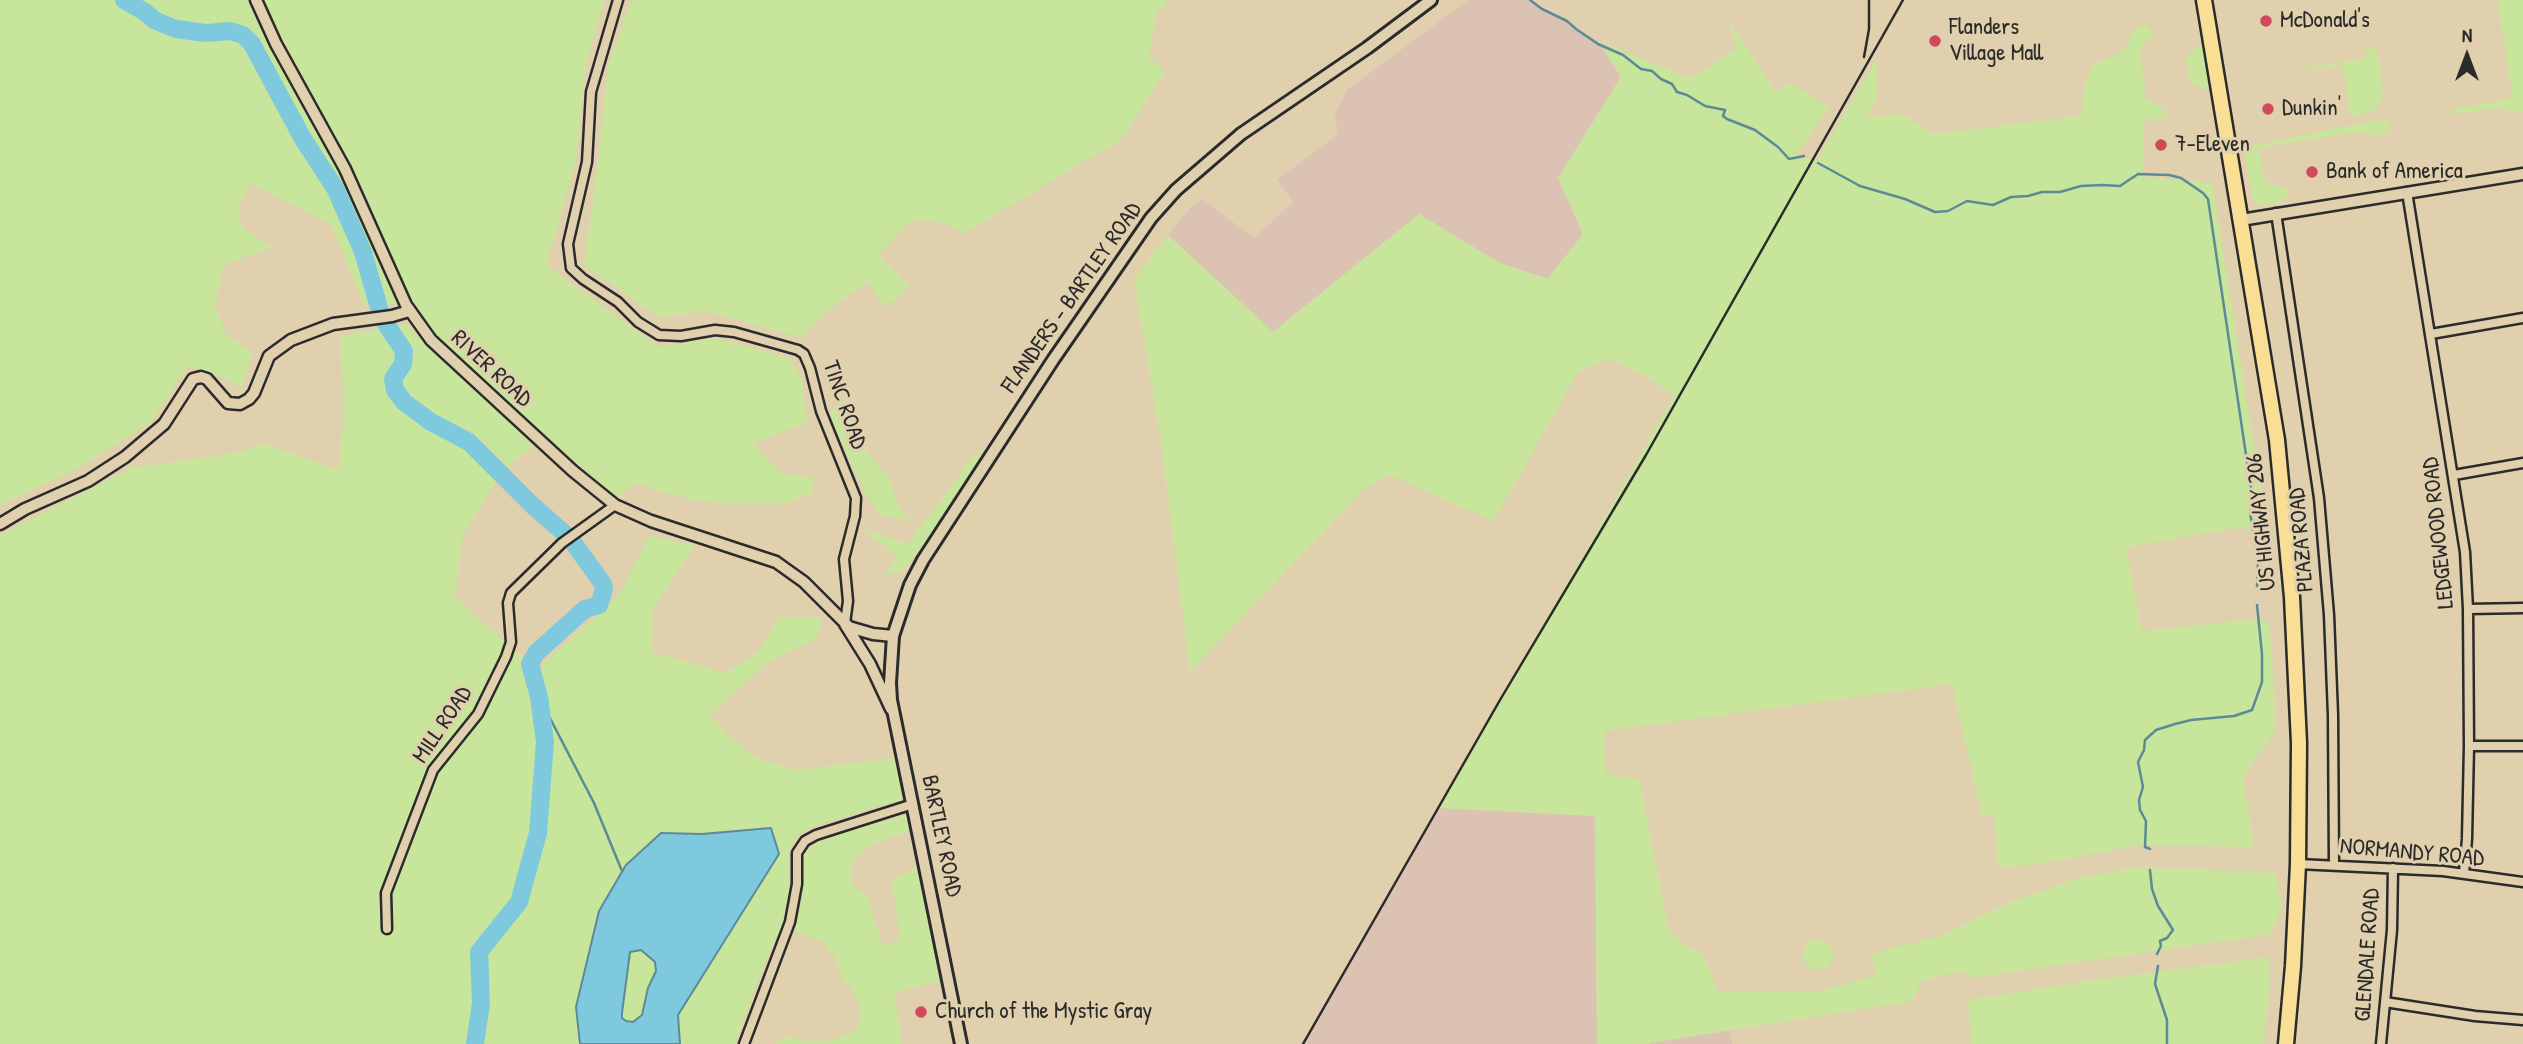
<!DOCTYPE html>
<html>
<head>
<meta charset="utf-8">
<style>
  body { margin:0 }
  #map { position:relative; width:2523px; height:1044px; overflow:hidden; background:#e1d0ad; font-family:"Patrick Hand",sans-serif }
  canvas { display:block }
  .north { position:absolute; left:2432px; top:21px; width:70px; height:70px; -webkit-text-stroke:5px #e1d0ad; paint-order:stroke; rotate:0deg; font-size:19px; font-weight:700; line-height:28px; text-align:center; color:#2b2b2b }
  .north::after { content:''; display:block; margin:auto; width:24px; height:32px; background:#2b2b2b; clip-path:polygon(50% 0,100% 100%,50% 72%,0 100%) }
</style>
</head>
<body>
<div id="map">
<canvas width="2523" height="1044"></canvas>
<div class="north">N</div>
</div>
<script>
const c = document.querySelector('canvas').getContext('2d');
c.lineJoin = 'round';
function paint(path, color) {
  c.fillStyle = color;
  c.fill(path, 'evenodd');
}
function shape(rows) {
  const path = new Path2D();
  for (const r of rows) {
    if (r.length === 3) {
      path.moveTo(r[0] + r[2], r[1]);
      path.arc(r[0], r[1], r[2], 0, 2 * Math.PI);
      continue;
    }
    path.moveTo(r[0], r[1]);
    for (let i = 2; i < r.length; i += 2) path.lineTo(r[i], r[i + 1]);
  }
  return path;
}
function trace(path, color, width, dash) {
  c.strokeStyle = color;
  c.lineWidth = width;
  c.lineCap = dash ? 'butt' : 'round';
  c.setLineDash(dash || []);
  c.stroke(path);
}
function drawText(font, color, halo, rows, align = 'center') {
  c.font = font + ' "Patrick Hand",sans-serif';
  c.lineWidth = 6;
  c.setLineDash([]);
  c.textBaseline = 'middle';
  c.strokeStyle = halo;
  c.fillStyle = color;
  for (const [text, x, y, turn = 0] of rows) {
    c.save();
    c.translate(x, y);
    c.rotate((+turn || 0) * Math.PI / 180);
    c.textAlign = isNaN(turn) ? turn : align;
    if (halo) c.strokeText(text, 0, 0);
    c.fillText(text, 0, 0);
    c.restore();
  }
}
const built = shape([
  [1468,0,1529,0,1598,41,1621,77,1558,178,1583,234,1548,279,1500,263,1419,214,1273,332,1168,235,1192,206,1202,199,1254,238,1293,202,1277,180,1338,134,1335,115,1347,90],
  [1439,808,1595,816,1597,1044,1301,1044],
  [1730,1030,1732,1044,1645,1044]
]);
const green = shape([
  [0,0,249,0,262,32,337,167,398,304,364,306,331,224,251,184,237,206,243,228,272,247,223,265,215,307,227,335,253,354,241,389,224,377,188,366,151,422,77,469,0,505],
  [262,0,605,0,586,62,576,160,546,265,659,347,716,338,790,358,802,379,807,423,753,443,781,473,813,478,813,492,787,503,728,504,693,500,633,483,619,498,576,463,437,338,415,309,348,161],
  [632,0,1168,0,1157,13,1149,55,1165,72,1123,138,965,233,943,223,920,218,903,228,879,255,910,287,884,308,867,281,820,317,802,338,705,311,660,318,584,265,598,164,608,66],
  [2498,0,2523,0,2523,111,2511,114,2507,107,2452,114,2451,110,2513,98],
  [1729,21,1776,92,1791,83,1829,108,1796,154,1817,161,1876,60,1878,80,1875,100,1867,117,1903,114,1933,134,2082,116,2084,87,2093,65,2123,51,2132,32,2145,25,2154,34,2140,50,2146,99,2163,108,2167,117,2143,121,2143,177,2212,183,2268,533,2256,536,2243,527,2131,546,2126,549,2142,631,2257,619,2270,624,2276,729,2243,777,2254,847,2140,845,2032,865,1998,867,1994,814,1982,816,1952,684,1604,731,1605,773,1640,780,1668,928,1685,945,1704,955,1718,991,1818,991,1876,976,1871,954,1943,935,2006,904,2072,880,2136,867,2275,873,2282,906,2271,934,1971,978,1963,970,1921,981,1913,1001,1645,1044,1597,1044,1595,816,1439,808,1674,396,1644,375,1610,359,1578,372,1494,521,1389,475,1364,489,1190,672,1160,434,1134,280,1154,252,1168,235,1273,332,1419,214,1500,263,1548,279,1583,234,1558,178,1621,77,1598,41,1691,78,1736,49],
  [2202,44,2209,85,2206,89,2191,84,2186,56],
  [2375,48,2377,51,2383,93,2379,105,2371,112,2354,116,2350,113,2343,65,2305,70,2305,68,2366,58,2366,50],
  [2377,120,2388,122,2390,126,2386,133,2379,135,2370,135,2370,131,2366,131,2365,134,2349,133,2259,148,2264,178,2271,185,2284,187,2289,195,2287,199,2262,203,2286,201,2283,203,2266,206,2259,204,2253,198,2244,151,2246,147],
  [405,324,534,446,504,469,463,535,455,597,537,670,619,595,649,536,695,545,651,613,652,652,725,673,758,652,779,617,822,617,816,640,771,660,710,715,730,737,757,758,796,770,893,758,903,787,904,799,816,825,798,834,789,849,789,893,781,929,766,959,735,1044,0,1044,0,535,131,468,236,453,266,444,338,470,344,420,341,336],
  [843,398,864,449,887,475,899,509,912,521,881,515,865,493,829,415],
  [987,450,919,551,901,572,885,575,897,556,860,528,908,544,972,458],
  [908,814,911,830,869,846,852,862,852,885,867,896,883,946,900,939,892,881,917,866,940,980,894,993,902,1044,775,1044,789,1036,807,1042,827,1041,848,1035,860,1027,859,1004,852,989,841,977,836,958,823,942,795,931,794,920,803,886,800,868,802,855,819,840],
  [1818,955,15],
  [2268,957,2270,974,2264,1044,1971,1044,1968,1000,2101,979]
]);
const water = shape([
  [771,828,779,854,678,1015,680,1044,580,1044,576,1007,599,911,626,865,661,833,702,834,771,828],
  [641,950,655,962,656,971,648,988,642,1015,633,1022,626,1021,622,1018,622,1013,630,952,641,950]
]);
const stream = shape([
  [1530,0,1542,9,1567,21,1576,29,1598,44,1623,55,1641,69,1652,71,1661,79,1672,84,1677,92,1687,95,1705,106,1725,110,1723,116,1727,119,1755,130,1778,147,1789,159,1804,156],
  [1818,163,1860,186,1905,199,1935,212,1948,211,1967,201,1993,205,2011,197,2028,196,2042,192,2060,192,2081,186,2102,185,2120,186,2138,174,2169,175,2181,178,2203,193,2208,199,2253,502,2250,512,2258,559,2257,586],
  [539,697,594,803,622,871],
  [2150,849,2145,847,2146,821,2140,810,2139,800,2143,787,2138,762,2144,750,2145,740,2156,730,2175,724,2191,720,2234,716,2252,710,2262,682,2262,654,2257,605],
  [2150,870,2152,889,2158,906,2173,930,2167,938,2160,941,2161,946,2157,954],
  [2158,966,2155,984,2167,1020,2167,1044]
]);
const river = shape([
  [124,0,145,12,154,20,176,29,206,33,230,31,243,35,252,44,303,139,335,188,363,252,380,311],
  [386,324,404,351,403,364,393,379,395,390,404,402,431,422,469,442,533,506,563,532],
  [475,1044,481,1003,479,952,519,902,538,833,545,742,539,697,530,664,536,653,585,609,599,605,604,589,603,584,575,545]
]);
const minor = shape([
  [618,0,591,92,587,162,568,244,571,268,583,279,618,302,638,322,659,335,681,336,715,330,734,332,798,350,804,354,810,368,821,411,856,498,855,516,844,559,848,601,845,623],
  [2407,192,2465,552,2468,609,2469,746,2467,839,2464,873],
  [2276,213,2319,498,2329,615,2333,715,2334,865],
  [2431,334,2523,318],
  [2454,475,2523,463],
  [2468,609,2523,608],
  [2469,746,2523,746],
  [2298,864,2443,871,2523,882],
  [387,929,386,893,433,770,478,714,506,657,511,642,508,603,511,593,562,543,615,505],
  [2385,1002,2475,1016,2523,1020],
  [744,1044,790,922,797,884,797,853,805,841,816,835,913,804],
  [2381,1044,2392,930,2393,868]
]);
const tertiary = shape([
  [256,0,276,44,345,169,406,305,431,340,573,471,615,505,651,521,776,562,804,582,849,627,873,634,893,636],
  [2241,220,2523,174],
  [0,524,25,509,88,481,125,457,164,424,193,379,201,377,207,379,228,403,240,404,249,399,254,393,269,356,291,340,333,324,392,316,409,311],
  [845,624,870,664,891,709]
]);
const secondary = shape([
  [961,1044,891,700,890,683,893,636,910,585,923,560,1053,360,1151,218,1176,190,1241,134,1367,48,1431,0]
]);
const trunk = shape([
  [2204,0,2277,440,2292,597,2299,743,2298,864,2293,966,2286,1044]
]);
const rail = shape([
  [1864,57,1869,29,1869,0],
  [1303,1044,1500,700,1646,455,1903,0]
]);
const markers = [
  [2266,21,7,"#d1495b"],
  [1935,41,7,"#d1495b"],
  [2268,109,7,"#d1495b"],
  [2161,145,7,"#d1495b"],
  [2312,172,7,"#d1495b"],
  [921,1012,7,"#d1495b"]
];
const poiNames = [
  ["McDonald's",2280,21],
  ["Flanders",1949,28],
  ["Village Mall",1949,54],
  ["Dunkin'",2282,109],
  ["7-Eleven",2175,145],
  ["Bank of America",2326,172],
  ["Church of the Mystic Gray",935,1012]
];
const streetNames = [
  ["FLANDERS - BARTLEY ROAD",1072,298,-55],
  ["RIVER ROAD",491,369,43],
  ["TINC ROAD",844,405,71],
  ["US HIGHWAY 206",2262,522,-96],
  ["LEDGEWOOD ROAD",2439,533,-96],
  ["PLAZA ROAD",2302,540,-95],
  ["MILL ROAD",443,725,-56],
  ["BARTLEY ROAD",941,836,78],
  ["NORMANDY ROAD",2412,853,5],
  ["GLENDALE ROAD",2368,955,-86]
];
paint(built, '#dcc2b3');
paint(green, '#c8e59c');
paint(water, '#7fc9df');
trace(water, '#5d8a97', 2);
trace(stream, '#5d8a97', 2.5);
trace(river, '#7fc9df', 18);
trace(minor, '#2b2b2b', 13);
trace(tertiary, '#2b2b2b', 15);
trace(secondary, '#2b2b2b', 16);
trace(trunk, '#2b2b2b', 19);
trace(minor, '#e1d0ad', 8);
trace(tertiary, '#e1d0ad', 10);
trace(secondary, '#e1d0ad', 10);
trace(trunk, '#f9df96', 14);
trace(rail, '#2b2b2b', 2.5);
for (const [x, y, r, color] of markers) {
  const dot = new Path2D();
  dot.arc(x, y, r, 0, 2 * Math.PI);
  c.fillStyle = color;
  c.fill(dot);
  trace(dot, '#e1d0ad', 2.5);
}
drawText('23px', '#2b2b2b', '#e1d0ad', poiNames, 'left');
drawText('23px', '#2b2b2b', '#e1d0ad', streetNames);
</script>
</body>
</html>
